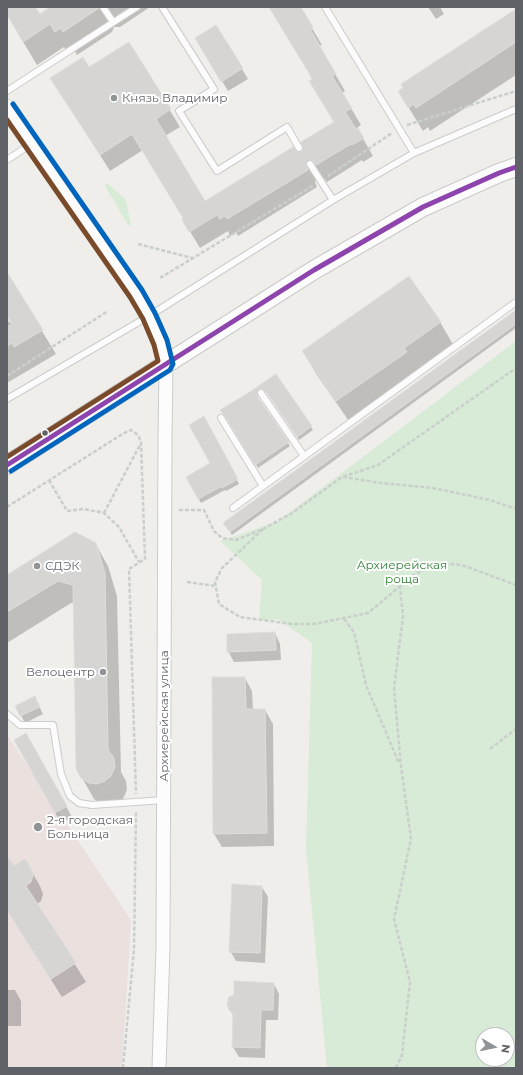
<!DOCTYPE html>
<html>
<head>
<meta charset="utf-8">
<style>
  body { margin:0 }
  #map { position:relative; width:523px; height:1075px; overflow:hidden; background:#efeeea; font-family:Montserrat,sans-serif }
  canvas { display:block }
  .frame { position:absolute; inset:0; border:8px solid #5f6368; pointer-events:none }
  .north { position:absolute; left:475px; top:1027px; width:40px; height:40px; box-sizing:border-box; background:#fff; border:1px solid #bfc1c3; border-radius:50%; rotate:99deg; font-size:11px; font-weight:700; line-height:16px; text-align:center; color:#5f6368 }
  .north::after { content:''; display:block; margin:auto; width:14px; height:18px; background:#919496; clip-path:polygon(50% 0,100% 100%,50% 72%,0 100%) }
</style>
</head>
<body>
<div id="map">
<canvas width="523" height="1075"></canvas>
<div class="frame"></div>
<div class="north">N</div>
</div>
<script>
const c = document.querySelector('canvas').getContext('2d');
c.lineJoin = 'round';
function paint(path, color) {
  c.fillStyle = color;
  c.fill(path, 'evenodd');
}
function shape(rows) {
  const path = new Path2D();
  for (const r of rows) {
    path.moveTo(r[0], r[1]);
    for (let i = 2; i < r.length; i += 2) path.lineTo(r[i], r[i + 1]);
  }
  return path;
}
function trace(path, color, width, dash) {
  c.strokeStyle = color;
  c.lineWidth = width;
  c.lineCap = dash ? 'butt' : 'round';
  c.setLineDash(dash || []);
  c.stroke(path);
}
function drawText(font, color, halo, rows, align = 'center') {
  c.font = font + ' Montserrat,sans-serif';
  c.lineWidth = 4;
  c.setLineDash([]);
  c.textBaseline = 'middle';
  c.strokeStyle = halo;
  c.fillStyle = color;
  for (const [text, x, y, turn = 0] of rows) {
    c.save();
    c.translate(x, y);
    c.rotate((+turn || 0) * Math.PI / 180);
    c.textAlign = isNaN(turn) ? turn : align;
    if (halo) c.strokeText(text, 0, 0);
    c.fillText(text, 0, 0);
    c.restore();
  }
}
const medical = shape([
  [7,735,131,920,122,1068,7,1068]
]);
const green = shape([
  [107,183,126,200,131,226,128,225,105,186],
  [516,341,516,1068,327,1068,306,849,312,643,278,619,259,621,262,580,220,541,277,522],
  [483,1035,507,1035,507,1059,483,1059]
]);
const shadow = shape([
  [7,7,34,7,39,15,52,7,150,7,120,27,114,27,112,32,77,55,75,51,69,55,64,47,37,65,7,15],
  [269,7,299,7,322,45,319,46,345,91,342,93,361,125,357,128,373,156,363,162,362,160,327,182,323,177,318,177,315,182,317,187,238,236,236,232,230,236,228,231,200,248,183,220,184,219,143,150,110,171,52,79,89,69,129,43,180,127,165,136,205,202,297,153,302,153,335,123,313,80],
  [428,7,440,7,444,14,436,19],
  [516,10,516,75,430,131,428,127,423,131,399,92],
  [216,26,248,79,228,91,202,48],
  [7,274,56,354,7,383,7,326,8,325,7,319,10,323,12,323,7,315],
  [516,311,516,328,232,535,226,526],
  [440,322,454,346,417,372,420,376,351,424,317,375,303,352],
  [276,375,313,430,299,440,268,393,263,391,260,392,258,397,258,399,290,446,258,468,228,419,223,413],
  [204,418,239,484,226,491,225,490,201,503,187,477,211,464],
  [95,543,108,566,117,596,121,772,126,781,127,790,123,799,118,803,103,805,94,799,81,776,74,603,71,603,7,643,7,576],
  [275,633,280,644,281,660,234,662,228,651],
  [245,678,252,691,253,710,265,710,273,724,274,846,222,847,214,834],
  [35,698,43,714,25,723,16,706],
  [26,735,72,817,61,823,15,741],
  [7,858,13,868,25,860,40,886,43,894,41,901,37,904,86,982,62,997,7,910],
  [262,887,268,897,265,963,236,961,230,951],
  [274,984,279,994,278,1020,266,1020,265,1058,239,1057,233,1047,234,1017,230,1010],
  [7,990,15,990,21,1001,21,1026,7,1026]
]);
const building = shape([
  [7,7,35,7,40,14,50,7,99,7,99,8,63,32,61,28,55,32,50,24,23,42,7,14,7,7],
  [269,7,301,7,313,27,310,29,336,74,332,76,352,108,345,112,356,129,358,128,364,138,352,145,351,144,316,165,312,160,308,160,306,165,308,170,227,219,225,216,220,219,217,215,189,232,182,220,183,218,132,134,100,155,50,78,83,57,89,67,129,42,171,109,156,119,205,201,293,147,297,152,302,152,303,148,301,142,334,122,309,81,312,79,309,73,269,7],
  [516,9,516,42,416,108,414,104,408,108,398,91,403,88,401,84,516,9],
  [216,25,243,68,221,82,195,38,216,25],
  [7,272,43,330,14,347,12,343,7,347,7,327,12,324,7,316,7,272],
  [409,276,441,322,404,348,407,352,336,401,302,351,409,276],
  [516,310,516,324,230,532,223,523,516,310],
  [276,374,312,426,297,437,265,390,261,389,258,390,257,393,257,396,289,442,255,465,225,416,220,410,248,393,276,374],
  [204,416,238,479,222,488,222,486,198,499,186,477,210,463,189,425,204,416],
  [75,532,96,543,105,573,108,750,114,758,115,767,111,776,105,781,97,784,89,783,80,777,76,768,73,585,58,581,7,612,7,575,75,532],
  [275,632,276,650,227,652,227,634,275,632],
  [212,677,245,677,246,709,265,709,267,833,213,834,212,677],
  [35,696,40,707,20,716,15,706,35,696],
  [26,733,67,806,55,813,14,740,26,733],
  [7,856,14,866,25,859,30,867,33,875,31,882,26,886,76,963,51,979,7,910,7,856],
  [232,884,262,886,260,953,229,952,232,884],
  [234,981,274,983,273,1010,261,1010,260,1048,232,1047,233,1013,229,1010,227,1004,229,997,234,995,234,981]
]);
const path = shape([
  [407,125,516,91],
  [328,176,392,133],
  [138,244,192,258],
  [160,278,314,185],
  [7,376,108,311],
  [343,477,381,483,433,488,490,500,516,509],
  [49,480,67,511,84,509,104,513,119,527,139,562],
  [7,507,124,433,131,430,138,435,141,442,145,559,129,569,136,794],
  [179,510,204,510,214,531,222,538,236,540,263,529,292,513,342,477,378,465,516,368],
  [104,513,141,443],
  [263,529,222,568,215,582,219,604,240,617,292,624,314,624,368,613,415,574,437,563,462,565,516,585],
  [187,582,216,586],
  [344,619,354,632,366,685,399,763],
  [490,749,516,729],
  [123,1068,134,949,136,811],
  [396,1068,402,1055,410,982,394,919,411,839,401,766,394,688,403,616,400,587]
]);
const service = shape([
  [103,7,113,22],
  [162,7,214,89,179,111,217,171,287,127,299,148],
  [325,7,414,153],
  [7,91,137,7],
  [7,160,31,144],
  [310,164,333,200],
  [261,393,304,456],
  [7,399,149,316,333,200,414,153,516,109],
  [221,418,263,486],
  [233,508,516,302],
  [7,714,20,725,53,725,61,774,70,796,79,803,92,805,164,800]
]);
const minor = shape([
  [159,1068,163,948,165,440,166,364]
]);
const tertiary = shape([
  [7,108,136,293,149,316,161,343,166,364]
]);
const secondary = shape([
  [7,465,314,270,423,207,499,173,516,167]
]);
const bus1 = shape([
  [7,465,314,270,423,207,499,173,516,167]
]);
const bus2 = shape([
  [7,120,130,297,143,319,154,345,158,361,7,457]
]);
const bus3 = shape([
  [11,471,170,370,173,364,167,340,155,313,142,290,13,104]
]);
const markers = [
  [114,98,4,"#919496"],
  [45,433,3.5,"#5f6368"],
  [37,566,4,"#919496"],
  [103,672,4,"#919496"],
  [38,827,5,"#919496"]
];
const poiNames = [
  ["Князь Владимир",122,98],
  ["СДЭК",45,566],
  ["Велоцентр",95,672,"right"],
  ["2-я городская",47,820],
  ["Больница",47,834]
];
const parkNames = [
  ["Архиерейская",402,565],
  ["роща",402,579]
];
const streetNames = [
  ["Архиерейская улица",164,716,-90]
];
paint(medical, '#eae0de');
paint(green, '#d8ebd6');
paint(shadow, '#0003');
paint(building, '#d6d5d3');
trace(building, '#deddd9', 1);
trace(service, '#cbcccc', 8);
trace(minor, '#cbcccc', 15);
trace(tertiary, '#cbcccc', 18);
trace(secondary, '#cacacb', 20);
trace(path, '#cacfcc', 2.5, [4, 2]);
trace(service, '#fdfcfc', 6);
trace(minor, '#fdfcfc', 13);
trace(tertiary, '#fdfcfc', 16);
trace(secondary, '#fdfcfc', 18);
trace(bus1, '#8e44ad', 5);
trace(bus2, '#7a4b2a', 5);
trace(bus3, '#0065bd', 5);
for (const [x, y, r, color] of markers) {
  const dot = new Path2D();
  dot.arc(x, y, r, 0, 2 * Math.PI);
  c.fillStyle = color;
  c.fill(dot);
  trace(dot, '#fff', 1.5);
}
drawText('12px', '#5f6368', '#fff', poiNames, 'left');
drawText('12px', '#348238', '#fff', parkNames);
drawText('12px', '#5f6368', '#fff', streetNames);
</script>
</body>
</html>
